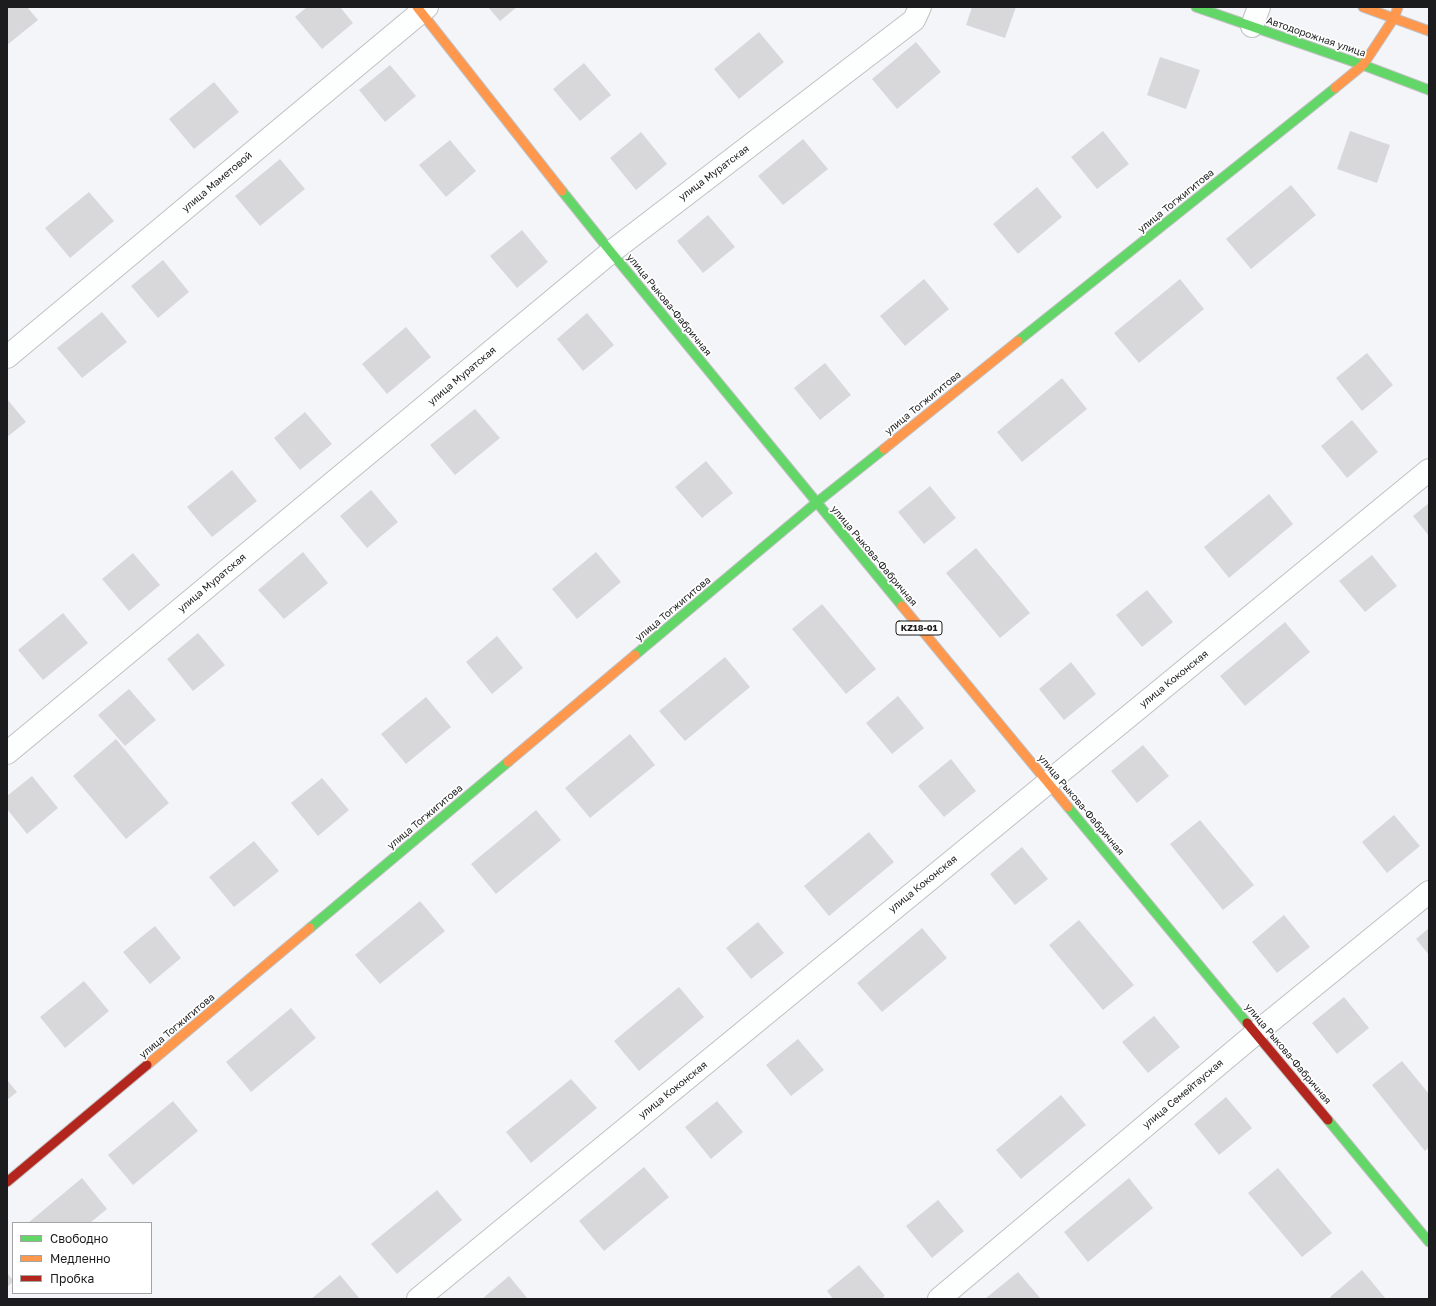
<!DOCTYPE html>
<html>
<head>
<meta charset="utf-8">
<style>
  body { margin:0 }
  #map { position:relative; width:1436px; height:1306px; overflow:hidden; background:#f4f5f8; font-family:"Golos Text",sans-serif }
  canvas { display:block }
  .frame { position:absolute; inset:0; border:8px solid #1c1c1e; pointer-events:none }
  .legend { position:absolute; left:12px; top:1222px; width:140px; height:72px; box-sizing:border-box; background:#fff; border:1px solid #a4a4a5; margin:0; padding:5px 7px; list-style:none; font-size:12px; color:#1c1c1e }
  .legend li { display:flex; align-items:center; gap:8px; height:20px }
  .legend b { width:20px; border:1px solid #a4a4a5 }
</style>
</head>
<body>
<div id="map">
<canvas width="1436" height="1306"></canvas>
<div class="frame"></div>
<ul class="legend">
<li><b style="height:5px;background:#63d668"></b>Свободно</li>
<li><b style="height:5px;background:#ff974d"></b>Медленно</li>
<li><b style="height:5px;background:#b3261e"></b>Пробка</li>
</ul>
</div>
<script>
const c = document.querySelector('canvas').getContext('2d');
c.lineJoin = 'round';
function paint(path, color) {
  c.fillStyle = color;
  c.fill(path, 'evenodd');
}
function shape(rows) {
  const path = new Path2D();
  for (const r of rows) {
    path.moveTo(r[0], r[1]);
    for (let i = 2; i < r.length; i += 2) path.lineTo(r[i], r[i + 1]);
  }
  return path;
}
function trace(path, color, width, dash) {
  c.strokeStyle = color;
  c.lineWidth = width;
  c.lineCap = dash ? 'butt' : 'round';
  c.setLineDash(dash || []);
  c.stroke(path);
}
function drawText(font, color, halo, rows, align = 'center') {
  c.font = font + ' "Golos Text",sans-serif';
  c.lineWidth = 3.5;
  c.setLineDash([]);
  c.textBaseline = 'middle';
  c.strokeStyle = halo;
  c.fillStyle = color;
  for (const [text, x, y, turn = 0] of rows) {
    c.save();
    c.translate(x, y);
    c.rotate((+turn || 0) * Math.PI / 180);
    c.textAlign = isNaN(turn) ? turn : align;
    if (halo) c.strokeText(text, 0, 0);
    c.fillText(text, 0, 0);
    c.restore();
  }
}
const building = shape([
  [7,7,27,7,38,20,7,45],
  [307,7,340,7,353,23,322,49,295,17],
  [488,7,517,7,500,21],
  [972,7,1016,7,1005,38,966,25],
  [759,32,784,62,739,99,714,69],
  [916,42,941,72,897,109,872,79],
  [1160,57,1200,70,1186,109,1147,95],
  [584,63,611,95,580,121,553,89],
  [390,65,416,96,385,122,359,90],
  [214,82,239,112,194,149,169,119],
  [1103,131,1129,164,1097,189,1071,157],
  [1350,131,1390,145,1377,183,1337,169],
  [641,132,667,164,636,190,610,158],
  [803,139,828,169,783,205,758,176],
  [450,140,476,171,446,197,419,165],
  [280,159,305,189,260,226,235,196],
  [1291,185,1316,215,1251,269,1226,239],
  [1037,187,1062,217,1018,254,993,224],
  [89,192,114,221,70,258,45,228],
  [708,215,735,247,703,273,677,241],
  [522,230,548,262,517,288,490,256],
  [163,260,189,292,158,318,131,286],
  [924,279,949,309,905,346,880,316],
  [1180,279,1204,309,1139,363,1114,333],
  [102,312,127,342,82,378,57,348],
  [587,313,614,345,583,371,557,339],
  [406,327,431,357,387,394,362,364],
  [1367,353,1393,385,1362,411,1336,378],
  [825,363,851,395,820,420,794,388],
  [1062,378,1087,409,1022,462,997,432],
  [7,399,26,422,7,437],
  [475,409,500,438,455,475,430,445],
  [305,412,332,444,300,470,274,438],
  [1352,420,1378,452,1347,478,1321,446],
  [706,461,733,493,702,518,675,487],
  [232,470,257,501,212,537,187,507],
  [930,486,956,518,924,544,898,512],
  [371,490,398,522,367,548,340,516],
  [1269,494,1293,524,1229,578,1204,547],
  [1429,503,1429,536,1413,516],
  [976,548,1030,613,1000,638,946,573],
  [303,552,328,583,284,619,258,590],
  [596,552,621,582,577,619,552,589],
  [133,553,160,585,129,611,102,579],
  [1372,555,1397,586,1365,612,1339,581],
  [1147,590,1173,622,1142,647,1116,615],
  [822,604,876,669,846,694,792,629],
  [63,613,88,643,43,680,18,650],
  [1285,622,1310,652,1245,706,1220,676],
  [198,633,225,665,193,691,167,659],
  [497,636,523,668,492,694,466,662],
  [725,657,750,687,685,741,659,711],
  [1071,662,1096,694,1064,720,1039,689],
  [129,689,156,720,125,746,98,715],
  [898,696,924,728,892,754,866,723],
  [426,697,451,727,406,764,381,734],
  [630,734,655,765,590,818,565,788],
  [116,739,169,803,126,839,73,776],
  [1143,745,1169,776,1137,803,1111,771],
  [951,759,976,791,944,817,918,786],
  [32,776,58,808,27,834,7,809,7,796],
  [322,778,349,810,318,836,291,803],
  [536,810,561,840,496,894,471,864],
  [1394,815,1420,846,1387,873,1362,842],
  [1200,820,1254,885,1223,910,1170,844],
  [869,832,894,862,829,916,804,886],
  [254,841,279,871,234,907,209,877],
  [1022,847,1048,879,1015,905,990,874],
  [420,901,445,931,380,984,355,955],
  [1284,915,1310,947,1277,973,1252,942],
  [1079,920,1134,985,1103,1010,1049,945],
  [758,922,784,953,751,979,726,948],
  [155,926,181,958,150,984,123,952],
  [922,928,947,958,882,1012,857,983],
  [1429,928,1429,955,1416,939],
  [84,981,109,1011,65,1048,40,1017],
  [679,987,704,1017,639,1071,614,1041],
  [1344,997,1369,1028,1337,1054,1312,1023],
  [291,1008,316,1038,251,1092,226,1062],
  [1154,1016,1180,1047,1148,1073,1122,1042],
  [798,1039,824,1070,791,1096,766,1065],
  [1402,1061,1429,1094,1429,1147,1425,1151,1372,1085],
  [571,1079,597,1108,531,1163,506,1132],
  [7,1080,17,1092,7,1100],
  [1061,1095,1086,1125,1021,1179,996,1150],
  [1226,1097,1252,1128,1219,1155,1194,1124],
  [173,1101,198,1131,133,1185,108,1155],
  [717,1101,743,1132,711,1159,685,1127],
  [644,1167,669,1197,604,1251,579,1221],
  [1278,1168,1332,1233,1302,1257,1248,1193],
  [82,1178,107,1209,90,1223,28,1223],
  [1129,1178,1153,1208,1088,1262,1064,1232],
  [437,1190,462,1220,397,1274,371,1244],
  [938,1200,964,1231,932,1258,906,1226],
  [859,1265,885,1296,881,1299,833,1299,827,1291],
  [1362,1270,1386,1299,1332,1299,1330,1297],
  [1018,1272,1041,1299,987,1299,986,1298],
  [7,1273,13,1280,13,1282,7,1287],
  [340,1275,360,1299,311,1299],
  [509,1276,528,1299,482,1299]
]);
const street = shape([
  [1252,26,1259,7],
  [7,357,427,7],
  [7,753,611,252,914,20,920,7],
  [418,1299,1429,470],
  [939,1299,1256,1033,1429,892]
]);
const fast = shape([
  [1196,7,1363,65,1429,90],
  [562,191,611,252,902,606],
  [1018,341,1335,88],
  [635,655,816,503,884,449],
  [1068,807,1247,1023],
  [310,928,508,762],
  [1328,1120,1429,1242]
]);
const slow = shape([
  [417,7,562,191],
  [1363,7,1429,31],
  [1335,88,1363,65,1394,18,1398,7],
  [884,449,1018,341],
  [902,606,1068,807],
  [508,762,635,655],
  [147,1065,310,928]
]);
const jam = shape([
  [1247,1023,1328,1120],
  [7,1182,147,1065]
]);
const shields = [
  [919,628,46]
];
const shieldNames = [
  ["KZ18-01",919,628]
];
const streetNames = [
  ["Автодорожная улица",1316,37,19],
  ["улица Муратская",714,173,-37],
  ["улица Маметовой",217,182,-40],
  ["улица Тогжигитова",1176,201,-39],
  ["улица Рыкова-Фабричная",669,305,51],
  ["улица Муратская",462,376,-40],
  ["улица Тогжигитова",923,403,-39],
  ["улица Рыкова-Фабричная",874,556,50],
  ["улица Муратская",212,583,-40],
  ["улица Тогжигитова",673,609,-40],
  ["улица Коконская",1174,679,-39],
  ["улица Рыкова-Фабричная",1081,805,50],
  ["улица Тогжигитова",425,817,-40],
  ["улица Коконская",923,884,-39],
  ["улица Тогжигитова",177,1026,-40],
  ["улица Рыкова-Фабричная",1288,1054,50],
  ["улица Коконская",673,1090,-39],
  ["улица Семейтауская",1183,1094,-40]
];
paint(building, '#d8d8da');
trace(street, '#c0c0c2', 24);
trace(fast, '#c0c0c2', 11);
trace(slow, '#c0c0c2', 11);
trace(jam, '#c0c0c2', 11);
trace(street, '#fdfefe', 22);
trace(fast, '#63d668', 9);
trace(slow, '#ff974d', 9);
trace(jam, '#b3261e', 9);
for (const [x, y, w] of shields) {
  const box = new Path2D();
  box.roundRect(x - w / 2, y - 7, w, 14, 3);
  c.fillStyle = '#fff';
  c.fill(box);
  trace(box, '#1c1c1e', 1);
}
drawText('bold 9px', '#1c1c1e', null, shieldNames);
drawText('10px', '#1c1c1e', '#fff', streetNames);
</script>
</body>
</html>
